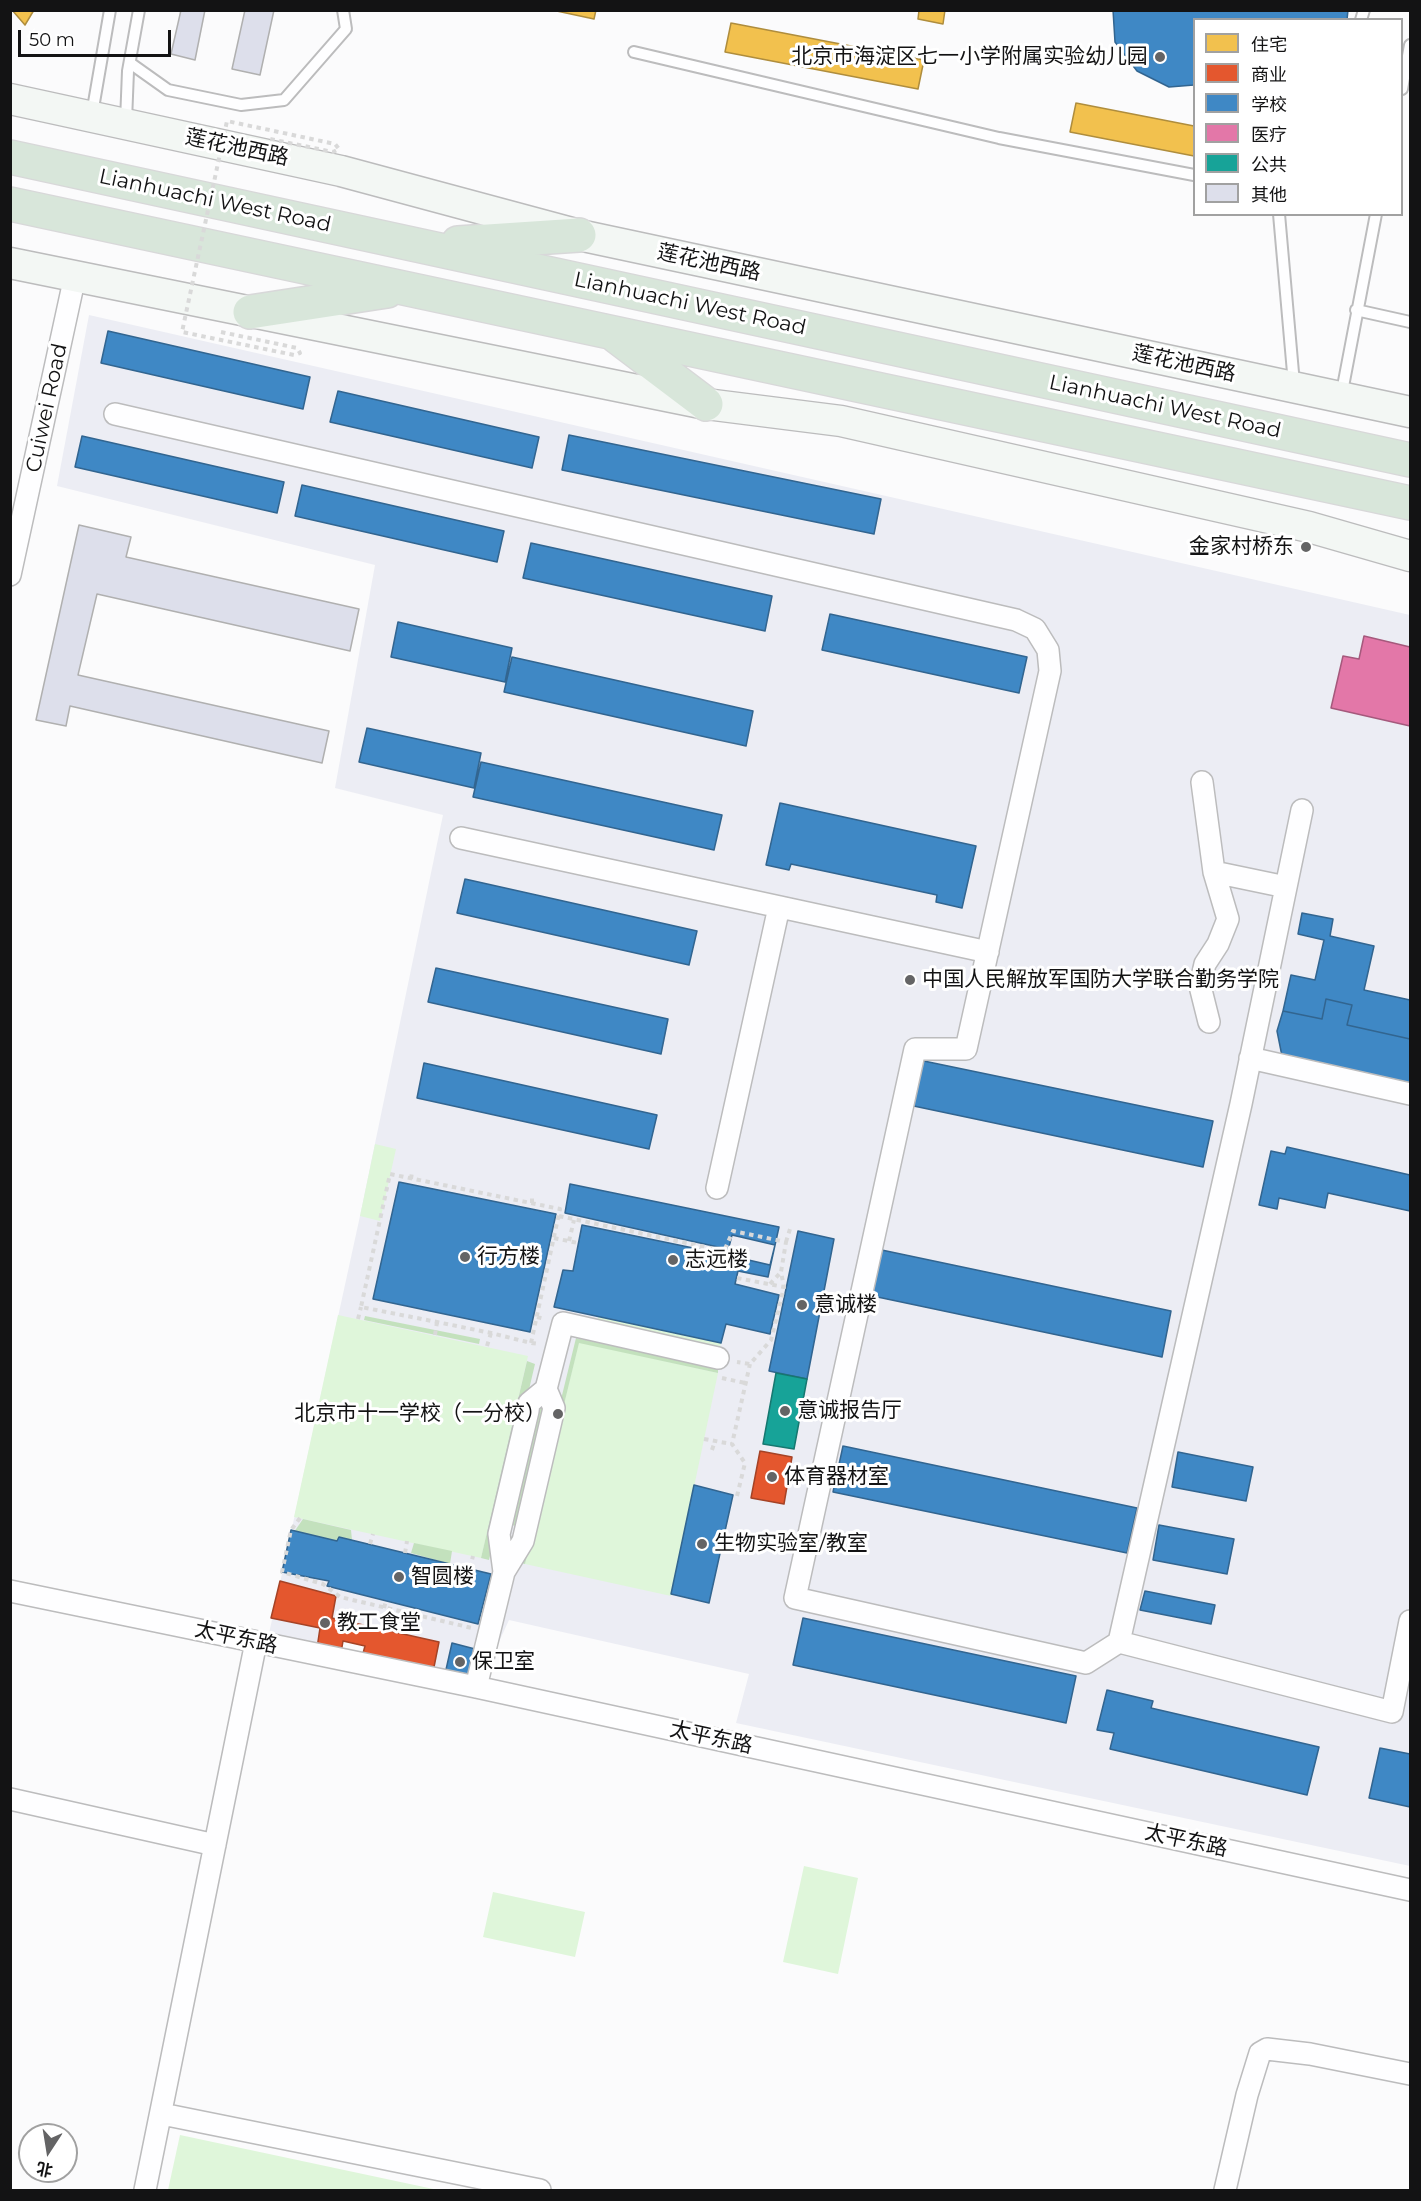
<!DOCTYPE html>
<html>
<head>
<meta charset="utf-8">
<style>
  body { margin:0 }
  #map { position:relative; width:1421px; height:2201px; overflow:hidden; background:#fbfbfc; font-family:Montserrat,"Noto Sans SC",sans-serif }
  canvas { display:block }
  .frame { position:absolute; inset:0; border:12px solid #131314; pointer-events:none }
  .legend { position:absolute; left:1193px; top:18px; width:210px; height:198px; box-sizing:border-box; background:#fff; border:2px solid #a1a1a1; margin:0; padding:8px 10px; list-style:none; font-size:18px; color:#131314 }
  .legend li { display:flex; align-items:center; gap:12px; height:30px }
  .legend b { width:30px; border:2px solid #a1a1a1 }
  .north { position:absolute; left:18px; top:2123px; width:60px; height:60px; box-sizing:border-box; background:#fff; border:2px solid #a1a1a1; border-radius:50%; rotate:192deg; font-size:16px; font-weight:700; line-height:24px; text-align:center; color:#131314 }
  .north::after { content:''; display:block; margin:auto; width:21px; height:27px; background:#646465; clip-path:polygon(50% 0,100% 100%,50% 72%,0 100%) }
  .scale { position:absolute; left:18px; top:30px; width:153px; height:27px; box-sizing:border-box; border:3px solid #131314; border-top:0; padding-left:8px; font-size:18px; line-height:21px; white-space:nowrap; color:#131314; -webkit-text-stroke:4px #fff; paint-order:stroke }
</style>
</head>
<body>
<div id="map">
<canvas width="1421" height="2201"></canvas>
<div class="frame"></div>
<ul class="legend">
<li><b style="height:16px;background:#f2c14e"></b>住宅</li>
<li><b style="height:16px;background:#e4572e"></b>商业</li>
<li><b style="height:16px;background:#3f88c5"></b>学校</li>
<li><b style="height:16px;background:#e377a8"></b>医疗</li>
<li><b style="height:16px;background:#17a398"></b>公共</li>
<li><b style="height:16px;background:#dddfeb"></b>其他</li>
</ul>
<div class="north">北</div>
<div class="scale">50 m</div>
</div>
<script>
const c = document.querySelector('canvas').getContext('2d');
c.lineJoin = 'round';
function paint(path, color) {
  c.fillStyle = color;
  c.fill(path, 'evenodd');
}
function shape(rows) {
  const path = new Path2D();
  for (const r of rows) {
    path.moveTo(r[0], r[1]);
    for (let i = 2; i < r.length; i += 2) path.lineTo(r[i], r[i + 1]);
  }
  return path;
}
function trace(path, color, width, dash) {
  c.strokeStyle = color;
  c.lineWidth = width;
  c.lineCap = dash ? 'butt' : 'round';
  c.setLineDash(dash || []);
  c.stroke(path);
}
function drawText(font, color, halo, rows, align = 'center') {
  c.font = font + ' Montserrat,"Noto Sans SC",sans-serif';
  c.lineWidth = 6;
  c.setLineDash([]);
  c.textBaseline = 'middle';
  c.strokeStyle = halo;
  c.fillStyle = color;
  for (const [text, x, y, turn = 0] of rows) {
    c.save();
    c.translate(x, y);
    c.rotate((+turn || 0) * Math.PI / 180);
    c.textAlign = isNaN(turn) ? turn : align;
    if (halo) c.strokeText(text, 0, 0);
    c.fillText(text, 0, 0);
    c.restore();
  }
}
const built = shape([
  [89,315,1410,615,1410,1866,736,1723,749,1674,509,1620,481,1681,362,1657,364,1646,344,1641,341,1653,268,1638,360,1216,443,815,335,788,375,565,57,486]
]);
const green = shape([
  [375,1144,396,1149,380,1221,360,1216],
  [338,1315,528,1356,481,1558,294,1517],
  [598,1317,721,1343,720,1347,598,1320],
  [579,1342,718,1373,671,1596,525,1564],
  [804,1866,858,1878,838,1974,783,1962],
  [493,1892,585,1912,575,1957,483,1937],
  [180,2135,438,2190,168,2190]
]);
const forest = shape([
  [365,1316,480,1339,479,1344,364,1320],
  [576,1338,718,1368,718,1373,579,1343,525,1564,521,1563],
  [527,1361,535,1364,489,1560,481,1558],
  [542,1407,549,1414,521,1527,507,1524,533,1411],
  [303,1519,351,1530,352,1540,340,1537,337,1541,294,1532],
  [414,1543,452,1551,450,1564,411,1553]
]);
const homes = shape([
  [12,10,34,10,25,25,12,10],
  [552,10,596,10,594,19,552,10],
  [919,10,945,10,943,24,918,19,919,10],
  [731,23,924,60,918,89,725,52,731,23],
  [1076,103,1194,126,1194,156,1070,132,1076,103]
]);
const shops = shape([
  [760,1451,792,1457,784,1504,751,1498,760,1451],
  [280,1581,336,1596,332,1618,439,1642,433,1672,362,1657,365,1646,343,1641,341,1653,317,1648,320,1628,271,1618,280,1581]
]);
const schools = shape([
  [1113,10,1348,10,1347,20,1194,20,1194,85,1169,87,1137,71,1115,42,1113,10],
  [108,331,310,377,303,409,101,363,108,331],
  [338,391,539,437,532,468,330,422,338,391],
  [569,435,881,499,874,534,562,470,569,435],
  [82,436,284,482,277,513,75,467,82,436],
  [302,485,504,531,497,562,295,516,302,485],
  [531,543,772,596,765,631,523,578,531,543],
  [830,614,1027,657,1019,693,822,650,830,614],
  [398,622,512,648,505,682,391,657,398,622],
  [512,657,753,711,746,746,504,692,512,657],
  [367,728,481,753,474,788,359,762,367,728],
  [481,762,722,815,714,850,473,797,481,762],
  [780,803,976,846,962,908,936,902,937,895,791,864,789,870,766,865,780,803],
  [465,879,697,931,689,965,457,913,465,879],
  [1302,913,1333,919,1330,936,1374,946,1364,990,1410,1000,1410,1039,1347,1025,1352,1005,1326,999,1322,1019,1283,1011,1291,975,1315,980,1324,940,1298,934,1302,913],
  [436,968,668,1019,661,1054,428,1002,436,968],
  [1326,999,1352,1005,1347,1025,1410,1039,1410,1084,1282,1056,1277,1031,1283,1011,1322,1019,1326,999],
  [919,1060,1213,1121,1203,1167,909,1105,919,1060],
  [424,1063,657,1115,649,1149,417,1098,424,1063],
  [1287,1147,1410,1175,1410,1211,1328,1193,1325,1208,1279,1198,1277,1209,1259,1205,1271,1151,1285,1154,1287,1147],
  [399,1182,556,1214,530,1332,373,1299,399,1182],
  [570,1184,779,1227,768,1277,738,1271,735,1284,779,1295,770,1334,726,1324,721,1343,554,1307,563,1270,573,1271,582,1225,727,1255,727,1249,565,1213,570,1184],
  [798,1231,834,1239,807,1379,769,1371,798,1231],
  [732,1235,775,1245,770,1265,727,1255,732,1235],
  [877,1249,1171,1311,1162,1357,868,1295,877,1249],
  [843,1446,1137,1508,1127,1553,833,1492,843,1446],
  [1178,1452,1253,1467,1246,1501,1172,1487,1178,1452],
  [694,1485,733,1495,709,1603,671,1594,694,1485],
  [1159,1525,1234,1539,1227,1574,1153,1560,1159,1525],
  [291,1530,337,1541,339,1537,491,1574,478,1624,327,1586,329,1581,282,1572,291,1530],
  [1145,1591,1215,1605,1211,1624,1140,1610,1145,1591],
  [803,1618,1076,1676,1066,1723,793,1665,803,1618],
  [452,1643,475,1649,468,1679,445,1674,452,1643],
  [1107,1690,1153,1701,1151,1708,1319,1747,1307,1795,1110,1749,1114,1733,1097,1730,1107,1690],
  [1380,1748,1410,1754,1410,1807,1369,1798,1380,1748]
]);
const health = shape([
  [1364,636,1410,647,1410,726,1331,708,1343,656,1359,659,1364,636]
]);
const public = shape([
  [776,1373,807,1379,794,1449,763,1444,776,1373]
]);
const building = shape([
  [181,10,205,10,195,60,171,54,181,10],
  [245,10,274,10,260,75,232,69,245,10],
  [79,525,131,537,126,557,359,609,350,651,97,594,78,675,329,731,322,763,70,706,66,726,36,720,79,525]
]);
const path = shape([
  [411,1179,412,1172],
  [532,1203,532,1197],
  [559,1216,724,1251,733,1231,786,1242,781,1272,784,1287],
  [554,1238,578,1243],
  [569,1241,574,1220],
  [786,1242,790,1229],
  [737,1278,784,1287,771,1340,750,1364,737,1362],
  [770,1284,781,1272],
  [537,1317,545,1319],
  [358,1319,361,1307],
  [435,1335,437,1322],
  [531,1343,560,1209,390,1174,361,1307,437,1322,491,1333,531,1343,539,1344],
  [487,1346,491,1333],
  [722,1378,745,1383],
  [704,1439,732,1444],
  [712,1450,715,1441],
  [737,1496,745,1463,732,1444,750,1364],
  [300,1518,291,1530,282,1572,323,1584,340,1597,472,1628],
  [370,1544,373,1534],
  [405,1553,407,1541],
  [470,1568,473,1556],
  [384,1608,386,1601]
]);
const lane = shape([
  [1361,20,1364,10],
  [634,52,999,138,1194,175],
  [130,63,168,90,241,105,284,100,346,29,343,10],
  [1402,89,1410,45],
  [92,114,110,10],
  [126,121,128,71,139,10],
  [1279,214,1294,384],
  [1356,310,1410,322],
  [1341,397,1376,214]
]);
const street = shape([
  [115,414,1016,620,1035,629,1048,650,1050,671,966,1049,915,1049,795,1598,1086,1663,1119,1642,1241,1104,1302,810],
  [10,575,75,276],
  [1202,782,1214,872,1228,919,1218,944,1205,964,1200,986,1209,1022],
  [461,838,988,952],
  [1214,872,1286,887],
  [1250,1058,1410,1094],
  [717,1188,779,907],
  [504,1572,523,1541,554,1408,546,1389],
  [10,1591,476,1687,1410,1890],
  [1119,1642,1392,1712,1410,1621],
  [476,1687,504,1572,499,1534,528,1411,529,1403,546,1389,563,1323,718,1358],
  [10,1799,215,1845],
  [162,2114,540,2190],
  [145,2190,256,1642],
  [1225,2190,1247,2095,1260,2053,1267,2049,1310,2054,1410,2074]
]);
const secondary = shape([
  [10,99,341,171,579,235,1410,412],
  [10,263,706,404,841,421,1309,527,1410,556]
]);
const highway = shape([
  [10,157,1410,460],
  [10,204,1410,503],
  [458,243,579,235],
  [250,312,387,291],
  [616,336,706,404]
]);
const pathBridge = shape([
  [221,332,297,348,300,353,294,355,182,332,227,121,335,144,339,149,333,152,270,139]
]);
const markers = [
  [1160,57,6,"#646465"],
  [1306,547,6,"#646465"],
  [910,980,6,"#646465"],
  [465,1257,6,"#646465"],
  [673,1260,6,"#646465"],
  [802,1305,6,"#646465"],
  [785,1411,6,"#646465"],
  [558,1414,6,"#646465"],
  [772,1477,6,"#646465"],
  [702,1544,6,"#646465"],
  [399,1577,6,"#646465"],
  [325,1623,6,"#646465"],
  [460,1662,6,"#646465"]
];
const poiNames = [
  ["北京市海淀区七一小学附属实验幼儿园",1148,57,"right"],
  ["金家村桥东",1294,547,"right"],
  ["中国人民解放军国防大学联合勤务学院",922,980],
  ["行方楼",477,1257],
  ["志远楼",685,1260],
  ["意诚楼",814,1305],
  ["意诚报告厅",797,1411],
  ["北京市十一学校（一分校）",546,1414,"right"],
  ["体育器材室",784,1477],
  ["生物实验室/教室",714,1544],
  ["智圆楼",411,1577],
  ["教工食堂",337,1623],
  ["保卫室",472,1662]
];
const streetNames = [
  ["莲花池西路",237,148,12],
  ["Lianhuachi West Road",215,201,12],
  ["莲花池西路",709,263,12],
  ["Lianhuachi West Road",690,304,12],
  ["莲花池西路",1184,364,12],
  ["Lianhuachi West Road",1165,407,12],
  ["Cuiwei Road",47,408,-78],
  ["太平东路",236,1638,12],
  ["太平东路",711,1738,12],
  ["太平东路",1186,1841,12]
];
paint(built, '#ecedf4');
paint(green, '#dff6da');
paint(forest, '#c3e1bd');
paint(homes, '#f2c14e');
trace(homes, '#af8d3d', 1.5);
paint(shops, '#e4572e');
trace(shops, '#a54326', 1.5);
paint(schools, '#3f88c5');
trace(schools, '#326590', 1.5);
paint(health, '#e377a8');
trace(health, '#a5597c', 1.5);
paint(public, '#17a398');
trace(public, '#167870', 1.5);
paint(building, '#dddfeb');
trace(building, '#b0b0b0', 1.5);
trace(lane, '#bcbcbd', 14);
trace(street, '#bcbcbd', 24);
trace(secondary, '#bcbcbd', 33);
trace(highway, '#d8d8d9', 36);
trace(path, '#d9d9d9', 4, [4.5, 4.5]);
trace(lane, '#fefeff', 10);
trace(street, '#fefeff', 21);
trace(secondary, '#f3f7f4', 30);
trace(highway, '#d8e6da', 33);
trace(pathBridge, '#d9d9d9', 4, [4.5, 4.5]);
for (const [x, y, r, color] of markers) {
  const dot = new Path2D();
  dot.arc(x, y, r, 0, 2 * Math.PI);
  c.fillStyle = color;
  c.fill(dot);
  trace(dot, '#fff', 2);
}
drawText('21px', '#131314', '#fff', poiNames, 'left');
drawText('21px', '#131314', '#fff', streetNames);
</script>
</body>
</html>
